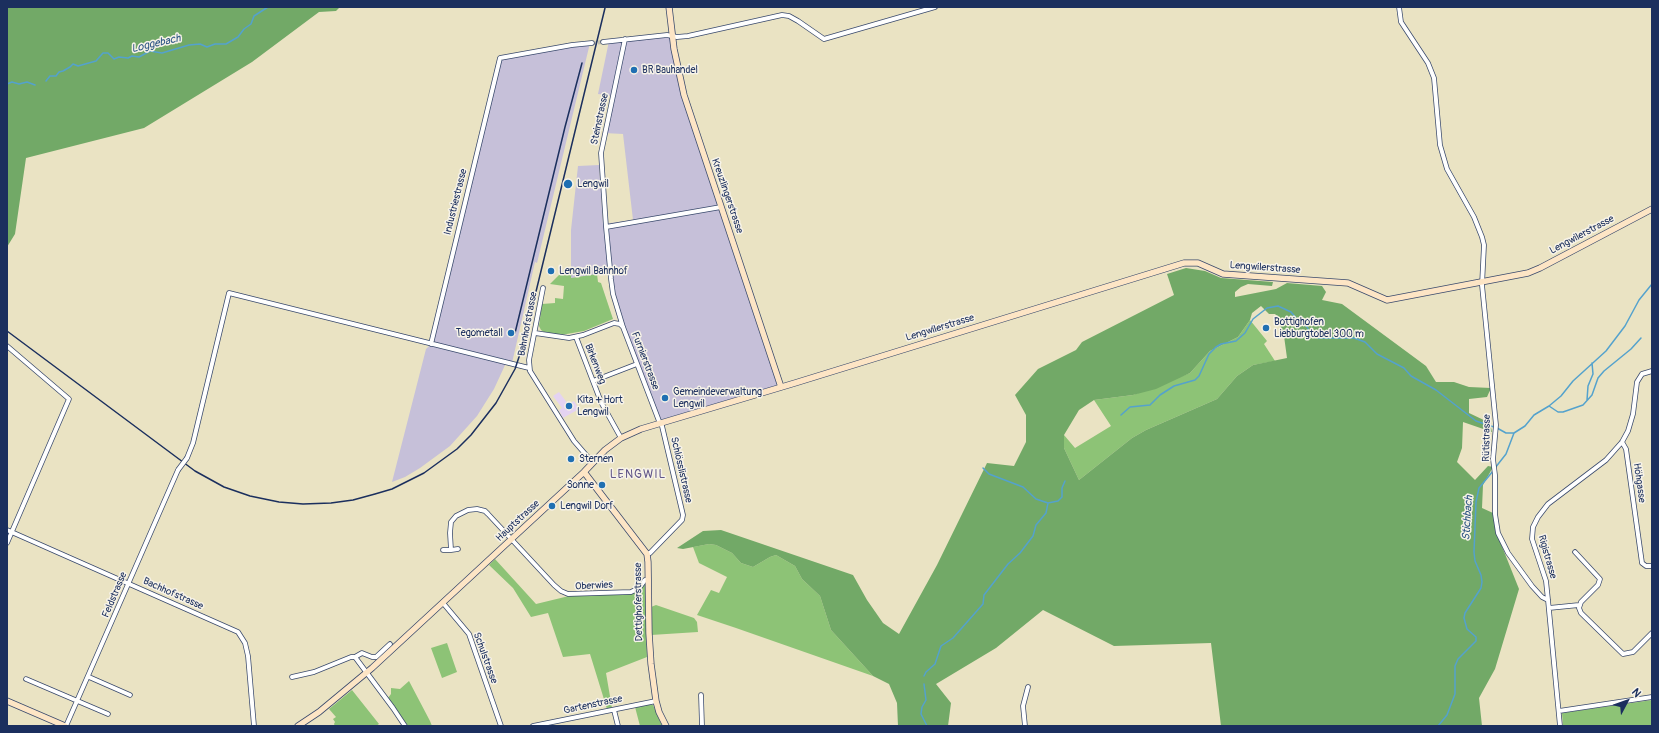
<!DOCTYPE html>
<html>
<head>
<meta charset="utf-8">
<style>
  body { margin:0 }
  #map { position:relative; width:1659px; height:733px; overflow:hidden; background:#eae3c3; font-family:Pangolin,sans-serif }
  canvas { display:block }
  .frame { position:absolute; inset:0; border:8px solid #1b2f5e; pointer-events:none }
  .north { position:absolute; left:1607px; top:681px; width:40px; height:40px; -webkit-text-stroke:3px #f7f3e8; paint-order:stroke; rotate:49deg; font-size:11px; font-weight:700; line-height:16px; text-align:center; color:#1b2f5e }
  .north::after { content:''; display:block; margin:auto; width:14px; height:18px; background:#1b2f5e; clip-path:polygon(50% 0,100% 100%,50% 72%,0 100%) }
</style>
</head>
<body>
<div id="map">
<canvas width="1659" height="733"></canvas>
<div class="frame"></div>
<div class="north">N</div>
</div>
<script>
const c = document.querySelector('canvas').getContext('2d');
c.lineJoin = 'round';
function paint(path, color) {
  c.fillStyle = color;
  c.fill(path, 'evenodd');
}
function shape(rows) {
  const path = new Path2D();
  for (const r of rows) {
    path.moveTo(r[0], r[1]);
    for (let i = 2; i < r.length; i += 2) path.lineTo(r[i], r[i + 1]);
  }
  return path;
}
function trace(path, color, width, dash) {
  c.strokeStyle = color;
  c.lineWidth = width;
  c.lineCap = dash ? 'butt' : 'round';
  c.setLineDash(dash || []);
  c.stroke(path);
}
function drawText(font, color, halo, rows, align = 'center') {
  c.font = font + ' Pangolin,sans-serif';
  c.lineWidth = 3;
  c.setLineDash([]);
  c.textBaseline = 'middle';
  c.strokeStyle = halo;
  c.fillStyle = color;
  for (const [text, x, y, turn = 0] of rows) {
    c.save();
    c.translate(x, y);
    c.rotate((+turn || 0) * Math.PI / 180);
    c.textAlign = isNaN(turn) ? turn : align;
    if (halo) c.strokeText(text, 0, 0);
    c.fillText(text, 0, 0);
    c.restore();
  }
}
const built = shape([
  [559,392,568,404,574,401,579,409,563,418,559,410,562,408,553,396]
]);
const industrial = shape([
  [672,36,682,88,781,387,661,423,623,327,611,273,571,278,571,230,578,166,599,165,603,224,633,220,623,134,604,133,613,96,598,94,609,41],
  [590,43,537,263,535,262,512,363,506,363,494,389,477,416,450,446,420,468,405,477,392,482,426,349,431,344,500,58]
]);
const green = shape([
  [567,267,572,267,571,278,597,274,598,282,601,283,613,319,584,331,561,335,544,332,541,330,539,326,542,304,555,303,555,298,563,299,564,286,550,284],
  [1250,320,1267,341,1264,344,1275,361,1253,365,1237,376,1217,399,1146,430,1132,438,1079,480,1064,448,1064,435,1075,448,1111,426,1094,400,1133,395,1190,373,1210,351,1238,337],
  [709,544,716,545,732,553,741,563,753,567,770,557,776,555,795,566,802,579,820,596,831,630,873,676,736,628,697,615,711,590,719,593,727,577,699,563,693,547],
  [495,559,536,604,569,596,635,593,645,584,647,657,606,673,612,708,607,709,590,654,563,657,548,613,531,617,513,588,489,565],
  [656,605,694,618,697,622,698,632,651,635,651,607],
  [447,643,457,672,442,678,431,648],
  [409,681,430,721,432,726,408,726,388,698,391,694,391,688,400,689],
  [352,690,379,724,376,726,335,726,334,724,335,722,333,719,336,717,329,709],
  [1652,700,1652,726,1563,726,1562,713],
  [649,704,653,705,662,726,640,726,635,707]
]);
const forest = shape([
  [7,7,340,7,336,11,319,12,252,62,144,128,26,158,15,234,7,247],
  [1186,268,1205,271,1221,278,1273,282,1272,286,1248,284,1241,287,1235,292,1235,297,1276,289,1287,283,1322,286,1326,292,1322,300,1342,304,1426,366,1436,382,1454,382,1469,387,1491,388,1487,397,1469,399,1469,413,1490,423,1492,432,1463,422,1462,448,1457,462,1475,480,1488,466,1493,467,1483,485,1482,508,1493,513,1499,539,1519,589,1495,669,1479,698,1482,726,1221,726,1211,643,1114,646,1043,610,996,648,936,684,951,703,948,726,898,726,897,703,889,684,873,676,831,630,820,596,802,579,795,566,776,555,770,557,753,567,741,563,732,553,716,545,709,544,683,549,677,548,703,531,721,530,853,575,867,600,883,623,899,634,937,565,987,463,1014,466,1026,442,1026,415,1015,395,1038,369,1076,350,1082,342,1174,295,1167,274],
  [1261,306,1269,314,1275,314,1277,316,1284,336,1287,358,1253,365,1237,376,1217,399,1146,430,1132,438,1079,480,1064,448,1064,435,1079,410,1094,400,1133,395,1156,389,1190,373,1210,351,1238,337,1250,320,1252,313]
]);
const stream = shape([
  [46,81,50,76,56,76,59,72,63,71,70,67,73,64,78,66,96,61,103,53,108,53,114,59,119,57,128,58,132,56,139,57,150,51,162,53,189,45,200,44,207,47,215,44,226,44,238,37,244,29,251,24,254,16,268,7],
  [7,84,12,82,19,84,27,82,35,85],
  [1587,400,1588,386,1593,374,1592,363],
  [1549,406,1558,412,1563,412,1583,405,1592,395,1598,378,1604,371,1631,349,1641,338],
  [1121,415,1130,407,1150,405,1160,395,1174,386,1195,380,1199,376,1209,354,1216,347,1221,344,1236,341,1245,333,1253,319,1267,308,1278,306,1291,312,1296,318,1307,327,1311,334,1319,338,1354,338,1365,342,1377,354,1404,368,1411,376,1436,390,1476,421,1494,427],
  [1497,428,1506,433,1514,433],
  [983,468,989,474,1023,487,1036,499,1048,503],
  [1495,468,1506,454,1514,433,1525,426,1534,415,1549,406,1561,396,1573,381,1606,351,1625,326,1639,300,1652,284],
  [924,676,926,672,935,664,941,646,953,638,983,604,984,595,1008,564,1020,553,1033,536,1036,525,1046,513,1048,503,1058,501,1062,497,1062,488,1065,481],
  [924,684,926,700,922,707,921,714,927,726],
  [1438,726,1447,715,1455,694,1455,666,1458,659,1476,641,1476,637,1467,629,1464,618,1465,613,1481,588,1482,582,1481,575,1475,561,1474,552,1476,502,1479,488,1493,471]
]);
const streetTunnel = shape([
  [592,43,603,42]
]);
const street = shape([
  [1399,7,1401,22,1428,63,1434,78,1440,145,1447,169,1474,217,1482,237,1484,245,1482,285,1496,425,1493,459,1495,475,1495,514,1498,533,1508,553,1532,586,1542,597,1548,600],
  [625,39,601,153,606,227,611,279,613,294,623,327,659,421,662,426,683,515,682,520,650,553,647,554],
  [603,42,667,35,677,37,688,36,782,15,789,16,798,21,824,39,935,7],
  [606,227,721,207],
  [543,288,529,360,530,371,574,441,593,463],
  [535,333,569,338,583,335,614,323,620,324,623,327],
  [576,337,601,402,621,438],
  [431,344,500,58,572,45,592,43],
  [7,346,69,399,7,543],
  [593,381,637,364],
  [1622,442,1626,449,1642,563,1646,566,1652,566],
  [187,458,193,443,229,293,529,368],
  [7,530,238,632,245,643,248,656,254,726],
  [443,550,451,550,450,533,451,522,456,516,468,510,477,509,485,511,488,514,554,585,561,591,568,594,631,592,639,588,645,580,648,580],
  [451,550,458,549],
  [1575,552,1600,579,1598,585,1581,602,1579,608,1581,613,1623,654,1633,652,1652,633],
  [443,603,469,634,501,726],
  [1549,608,1579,605],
  [355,657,362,653,372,657,376,657,390,644],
  [89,677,130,695],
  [292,677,314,672,351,657,355,657,393,708,405,726],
  [26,679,108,714],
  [701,695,702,726],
  [614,710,618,726],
  [1559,711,1652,697],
  [66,726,178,470],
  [533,726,656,701],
  [1025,726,1023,706,1028,687],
  [1560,726,1548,600,1546,581,1532,539,1533,527,1538,517,1548,504,1606,460,1622,442,1628,431,1633,414,1637,382,1642,374,1652,371]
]);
const secondary = shape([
  [669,7,674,49,684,95,781,387],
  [584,472,647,554,648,562,649,633,651,664,656,701,659,712,666,726],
  [7,701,65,726],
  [298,726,319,712,372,668,584,472,605,450,621,438,641,429,795,383,1184,263,1198,263,1223,274,1348,283,1387,300,1528,273,1540,268,1652,209]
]);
const rail = shape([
  [7,331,195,471,224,487,250,496,279,502,303,504,331,503,353,500,375,494,392,489,424,473,457,449,471,435,496,403,515,369,523,345,605,8],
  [515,333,565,127,582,63]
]);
const streetBridge = shape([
  [178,470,187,458]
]);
const markers = [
  [634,70,4,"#1f6fb2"],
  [568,184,5,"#1f6fb2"],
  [551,271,4,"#1f6fb2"],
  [1266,328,4,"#1f6fb2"],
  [511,333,4,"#1f6fb2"],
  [665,398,4,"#1f6fb2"],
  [569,406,4,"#1f6fb2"],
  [571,459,4,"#1f6fb2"],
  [602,485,4,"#1f6fb2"],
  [552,506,4,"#1f6fb2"]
];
const poiNames = [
  ["BR Bauhandel",642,70],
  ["Lengwil",577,184],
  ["Lengwil Bahnhof",559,271],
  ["Bottighofen",1274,322],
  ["Liebburgtobel 300 m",1274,334],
  ["Tegometall",503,333,"right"],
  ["Gemeindeverwaltung",673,392],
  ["Lengwil",673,404],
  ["Kita + Hort",577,400],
  ["Lengwil",577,412],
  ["Sternen",579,459],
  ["Sonne",594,485,"right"],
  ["Lengwil Dorf",560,506]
];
const streetNames = [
  ["Steinstrasse",600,119,-78],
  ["Kreuzlingerstrasse",727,196,71],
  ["Industriestrasse",456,202,-76],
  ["Lengwilerstrasse",1582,235,-28],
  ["Lengwilerstrasse",1265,268,4],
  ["Bahnhofstrasse",528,324,-79],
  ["Lengwilerstrasse",940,328,-17],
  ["Furnierstrasse",645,361,69],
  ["Birkenweg",595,364,69],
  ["Rütistrasse",1487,438,-89],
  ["Schlösslistrasse",681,470,77],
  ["Höhgasse",1639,483,82],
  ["Hauptstrasse",518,521,-43],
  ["Rigistrasse",1547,557,74],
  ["Oberwies",594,586,-3],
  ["Bachhofstrasse",173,594,24],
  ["Feldstrasse",115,595,-67],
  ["Dettighoferstrasse",639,602,-91],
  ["Schulstrasse",485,658,70],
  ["Gartenstrasse",593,705,-12]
];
const waterNames = [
  ["Loggebach",156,44,-13],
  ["Stichbach",1468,518,-86]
];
const quarterNames = [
  ["LENGWIL",638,475]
];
paint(built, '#e4d3f1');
paint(industrial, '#c6c0d9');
paint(green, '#8dc376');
paint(forest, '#72a967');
trace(stream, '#54a2cd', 1.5);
trace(streetTunnel, '#c1bfaf', 4, [4, 2]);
trace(street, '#3a4a6d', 5.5);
trace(secondary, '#3a4a6d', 7);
trace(street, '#fff', 4);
trace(secondary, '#fde5c5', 5.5);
trace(rail, '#1b2f5e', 1.5);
trace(streetBridge, '#3a4a6d', 5.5, []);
trace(streetBridge, '#fff', 4);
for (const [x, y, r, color] of markers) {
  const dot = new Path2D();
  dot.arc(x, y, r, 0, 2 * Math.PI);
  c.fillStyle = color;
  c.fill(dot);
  trace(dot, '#f7f3e8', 1.5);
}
drawText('10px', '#1b2f5e', '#f7f3e8', poiNames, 'left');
drawText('10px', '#1b2f5e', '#f7f3e8', streetNames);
drawText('italic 11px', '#2f5785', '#f7f3e8', waterNames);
c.letterSpacing = '1px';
drawText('12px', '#625789', '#f7f3e8', quarterNames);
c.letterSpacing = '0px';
</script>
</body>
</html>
